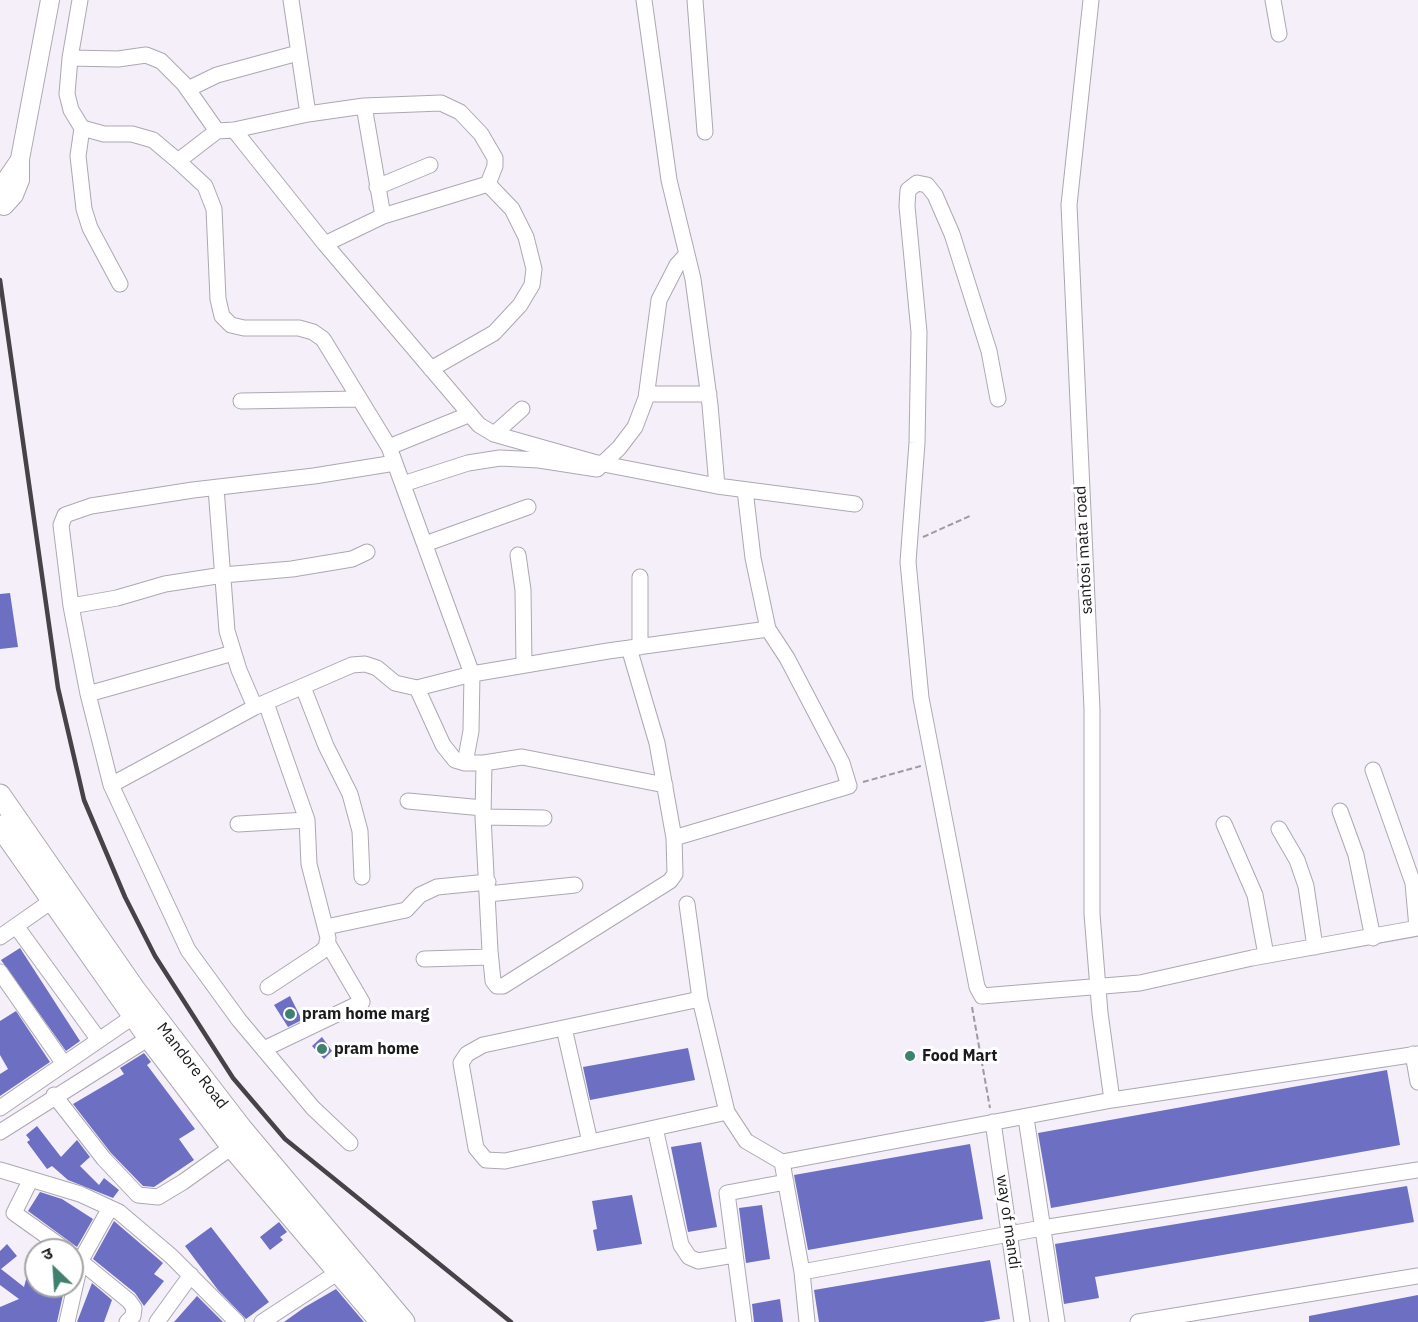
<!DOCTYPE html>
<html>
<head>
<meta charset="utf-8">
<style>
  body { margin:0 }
  #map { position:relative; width:1418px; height:1322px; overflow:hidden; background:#f4eff8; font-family:"IBM Plex Sans","Noto Sans Devanagari",sans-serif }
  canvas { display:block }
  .north { position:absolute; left:24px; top:1238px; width:60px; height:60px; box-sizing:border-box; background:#fff; border:2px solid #a4a3a5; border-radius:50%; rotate:335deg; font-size:16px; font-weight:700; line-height:24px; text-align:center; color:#1b1a1d }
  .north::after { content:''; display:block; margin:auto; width:21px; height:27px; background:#3f806f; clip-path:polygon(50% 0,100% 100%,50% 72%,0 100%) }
</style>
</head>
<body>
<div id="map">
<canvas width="1418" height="1322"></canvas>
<div class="north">उ</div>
</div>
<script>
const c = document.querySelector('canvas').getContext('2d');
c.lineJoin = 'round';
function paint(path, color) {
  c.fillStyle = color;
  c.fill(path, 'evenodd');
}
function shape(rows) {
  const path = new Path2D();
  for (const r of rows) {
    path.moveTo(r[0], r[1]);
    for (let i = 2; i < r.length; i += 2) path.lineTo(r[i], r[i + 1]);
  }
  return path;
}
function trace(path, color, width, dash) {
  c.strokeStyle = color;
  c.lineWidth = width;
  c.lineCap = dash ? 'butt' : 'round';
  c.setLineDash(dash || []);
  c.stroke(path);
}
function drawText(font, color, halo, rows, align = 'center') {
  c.font = font + ' "IBM Plex Sans",sans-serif';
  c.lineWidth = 6;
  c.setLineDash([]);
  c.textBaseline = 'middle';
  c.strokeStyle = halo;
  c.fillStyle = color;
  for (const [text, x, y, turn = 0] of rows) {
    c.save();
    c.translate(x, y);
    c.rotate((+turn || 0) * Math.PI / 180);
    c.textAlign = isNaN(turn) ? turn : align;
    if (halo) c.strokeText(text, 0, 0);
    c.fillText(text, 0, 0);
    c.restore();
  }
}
const building = shape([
  [10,593,18,647,0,649,0,594],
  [20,948,80,1041,66,1051,1,960],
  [290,996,302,1020,288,1027,274,1005],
  [16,1011,50,1062,0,1096,0,1074,8,1069,0,1055,0,1021],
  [322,1037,332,1051,324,1059,312,1046],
  [688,1048,695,1080,590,1100,583,1067],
  [144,1053,151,1062,147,1065,195,1129,179,1139,194,1160,154,1187,143,1186,111,1153,73,1104,124,1074,120,1068],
  [1387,1070,1400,1145,1051,1208,1038,1133],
  [37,1126,61,1157,77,1140,90,1157,80,1166,99,1185,104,1178,119,1190,113,1198,68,1180,52,1166,47,1169,27,1142,30,1140,26,1135],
  [701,1142,717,1227,688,1232,671,1147],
  [970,1144,983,1219,808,1250,794,1175],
  [1407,1186,1414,1222,1095,1277,1099,1298,1064,1304,1055,1244],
  [40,1192,62,1199,93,1219,77,1247,28,1211],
  [632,1195,642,1244,597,1251,593,1230,597,1229,592,1201],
  [762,1205,770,1259,746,1263,739,1208],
  [114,1221,163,1263,154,1274,164,1281,144,1306,135,1293,93,1259],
  [279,1222,287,1232,280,1237,283,1240,270,1250,260,1237],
  [211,1227,269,1302,246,1319,218,1290,185,1246],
  [7,1244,17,1256,1,1269,24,1287,32,1257,36,1257,36,1286,65,1286,57,1322,0,1322,0,1307,19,1299,0,1285,0,1251],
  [990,1260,1000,1319,983,1322,819,1322,814,1290],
  [92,1283,112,1300,104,1322,77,1322],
  [336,1289,364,1322,284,1322,305,1307],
  [1418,1295,1418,1322,1309,1322,1309,1316],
  [197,1296,223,1322,174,1322],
  [780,1299,783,1322,754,1322,752,1304]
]);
const path = shape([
  [923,537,972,515],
  [863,782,921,766],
  [972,1007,990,1108]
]);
const minor = shape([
  [80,0,70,58,67,94,71,110,82,128,104,134,132,134,153,140,178,161],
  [291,0,308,114,234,130,325,244,479,425,494,434,593,462,717,486,855,504],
  [644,0,669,180,693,279,710,405,717,486],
  [695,0,705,132],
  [1091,0,1069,205,1092,709,1092,914,1100,1013,1112,1100],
  [1273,0,1279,34],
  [70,58,118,59,146,55,161,61,184,84,217,131],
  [188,89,217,75,298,53],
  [364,106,383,216],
  [308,114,364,106,441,103,460,112,481,134,495,158,495,166,488,184,383,216,325,244],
  [82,128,78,156,84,209,90,228,120,284],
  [234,130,217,131,178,161,205,186,214,209,218,299,222,316,231,325,244,328,299,328,313,332,323,339,389,447,472,674,608,651,768,629,753,558,745,490],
  [377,187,430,165],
  [431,369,494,333,520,305,532,285,534,269,526,237,512,209,488,184],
  [647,394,709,394],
  [998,399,989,351,952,234,935,195,927,185,917,183,908,190,907,206,919,332,917,443,908,562,921,698,977,987,982,996,1140,983,1252,958,1418,928],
  [241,401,359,399],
  [494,434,522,409],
  [389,447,468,415],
  [403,484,468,463,500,458,539,460,597,469,619,448,635,427,646,398,659,300,677,265,687,254],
  [216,488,227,631,239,670,255,707],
  [425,544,528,507],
  [518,555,523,590,524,665],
  [640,577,640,647],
  [71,606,117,598,165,584,223,575,292,569,352,559,367,552],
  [629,648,657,743,674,838,849,786,842,763,787,658,768,629],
  [303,687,326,746,350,794,360,831,362,877],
  [417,688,443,745,455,760,465,763,484,763,522,757,665,785],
  [88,694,233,653],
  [266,703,307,820,309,864,328,938,327,946,321,952,268,987],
  [484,763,483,817,490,951,493,981,497,986,503,986,670,881,675,874,674,838],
  [1373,770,1413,883,1417,928],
  [111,785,88,694,71,606,61,525,65,515,91,506,193,490,314,476,395,463],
  [408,801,483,808],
  [1340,811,1356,855,1373,938],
  [483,817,544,818],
  [238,824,307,820],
  [1224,824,1255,895,1266,955],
  [1279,829,1297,860,1306,886,1315,947],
  [488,894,575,885],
  [687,904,700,999,727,1112,746,1141,782,1162],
  [16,926,99,1040],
  [326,927,406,910,420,895,437,887,488,882],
  [0,937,53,900],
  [424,959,490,957],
  [0,972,64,1064],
  [700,999,483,1045,467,1054,461,1063,476,1148,486,1160,505,1161,727,1112],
  [564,1028,590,1142],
  [264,1049,362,1002,327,942],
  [1413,1054,1418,1082],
  [54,1095,104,1159,138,1195,158,1197,183,1182,232,1147],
  [0,1108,134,1016],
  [1026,1118,1057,1322],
  [993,1122,1022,1322],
  [655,1128,681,1245,689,1257,698,1261,734,1255],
  [0,1132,149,1038],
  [350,1143,313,1108,239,1020,188,950,111,785,255,707,352,665,365,664,377,668,395,683,417,688,472,674,471,731,465,763],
  [0,1170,80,1194,119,1212,171,1256,237,1322],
  [31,1179,14,1213,66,1250],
  [74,1256,129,1301,134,1308,133,1316,127,1322],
  [802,1272,1042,1228,1418,1170],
  [67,1322,81,1260,110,1208],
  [157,1322,191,1275],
  [262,1322,340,1271],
  [744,1322,727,1193,786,1182],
  [807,1322,802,1272,782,1162,1112,1100,1418,1054],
  [1138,1322,1418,1276]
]);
const major = shape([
  [0,189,19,161],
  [4,206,14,195,20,180,20,159,50,0]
]);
const highway = shape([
  [0,795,135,990,241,1128,404,1322],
  [0,826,149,1038,232,1147,381,1322]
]);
const rail = shape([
  [0,280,58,688,84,800,125,897,155,956,233,1078,285,1139,511,1322]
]);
const markers = [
  [290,1014,6,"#3f806f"],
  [322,1049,6,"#3f806f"],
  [910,1056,6,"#3f806f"]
];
const streetNames = [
  ["santosi mata road",1084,550,-93],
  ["Mandore Road",192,1066,52],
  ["way of mandi",1008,1222,82]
];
const poiNames = [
  ["pram home marg",302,1014],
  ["pram home",334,1049],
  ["Food Mart",922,1056]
];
paint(building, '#6d6fc3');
trace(minor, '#aca8b1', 17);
trace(major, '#aca8b1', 20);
trace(highway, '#aca8b1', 23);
trace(path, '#9e9aa1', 2, [6, 3]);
trace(minor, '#fff', 15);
trace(major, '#fff', 18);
trace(highway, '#fff', 21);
trace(rail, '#454347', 4.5);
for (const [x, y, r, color] of markers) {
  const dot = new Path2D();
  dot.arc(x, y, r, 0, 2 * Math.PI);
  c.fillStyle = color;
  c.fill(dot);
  trace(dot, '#fff', 2);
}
drawText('16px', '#1b1a1d', '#fff', streetNames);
drawText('bold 16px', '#1b1a1d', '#fff', poiNames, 'left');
</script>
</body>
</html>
